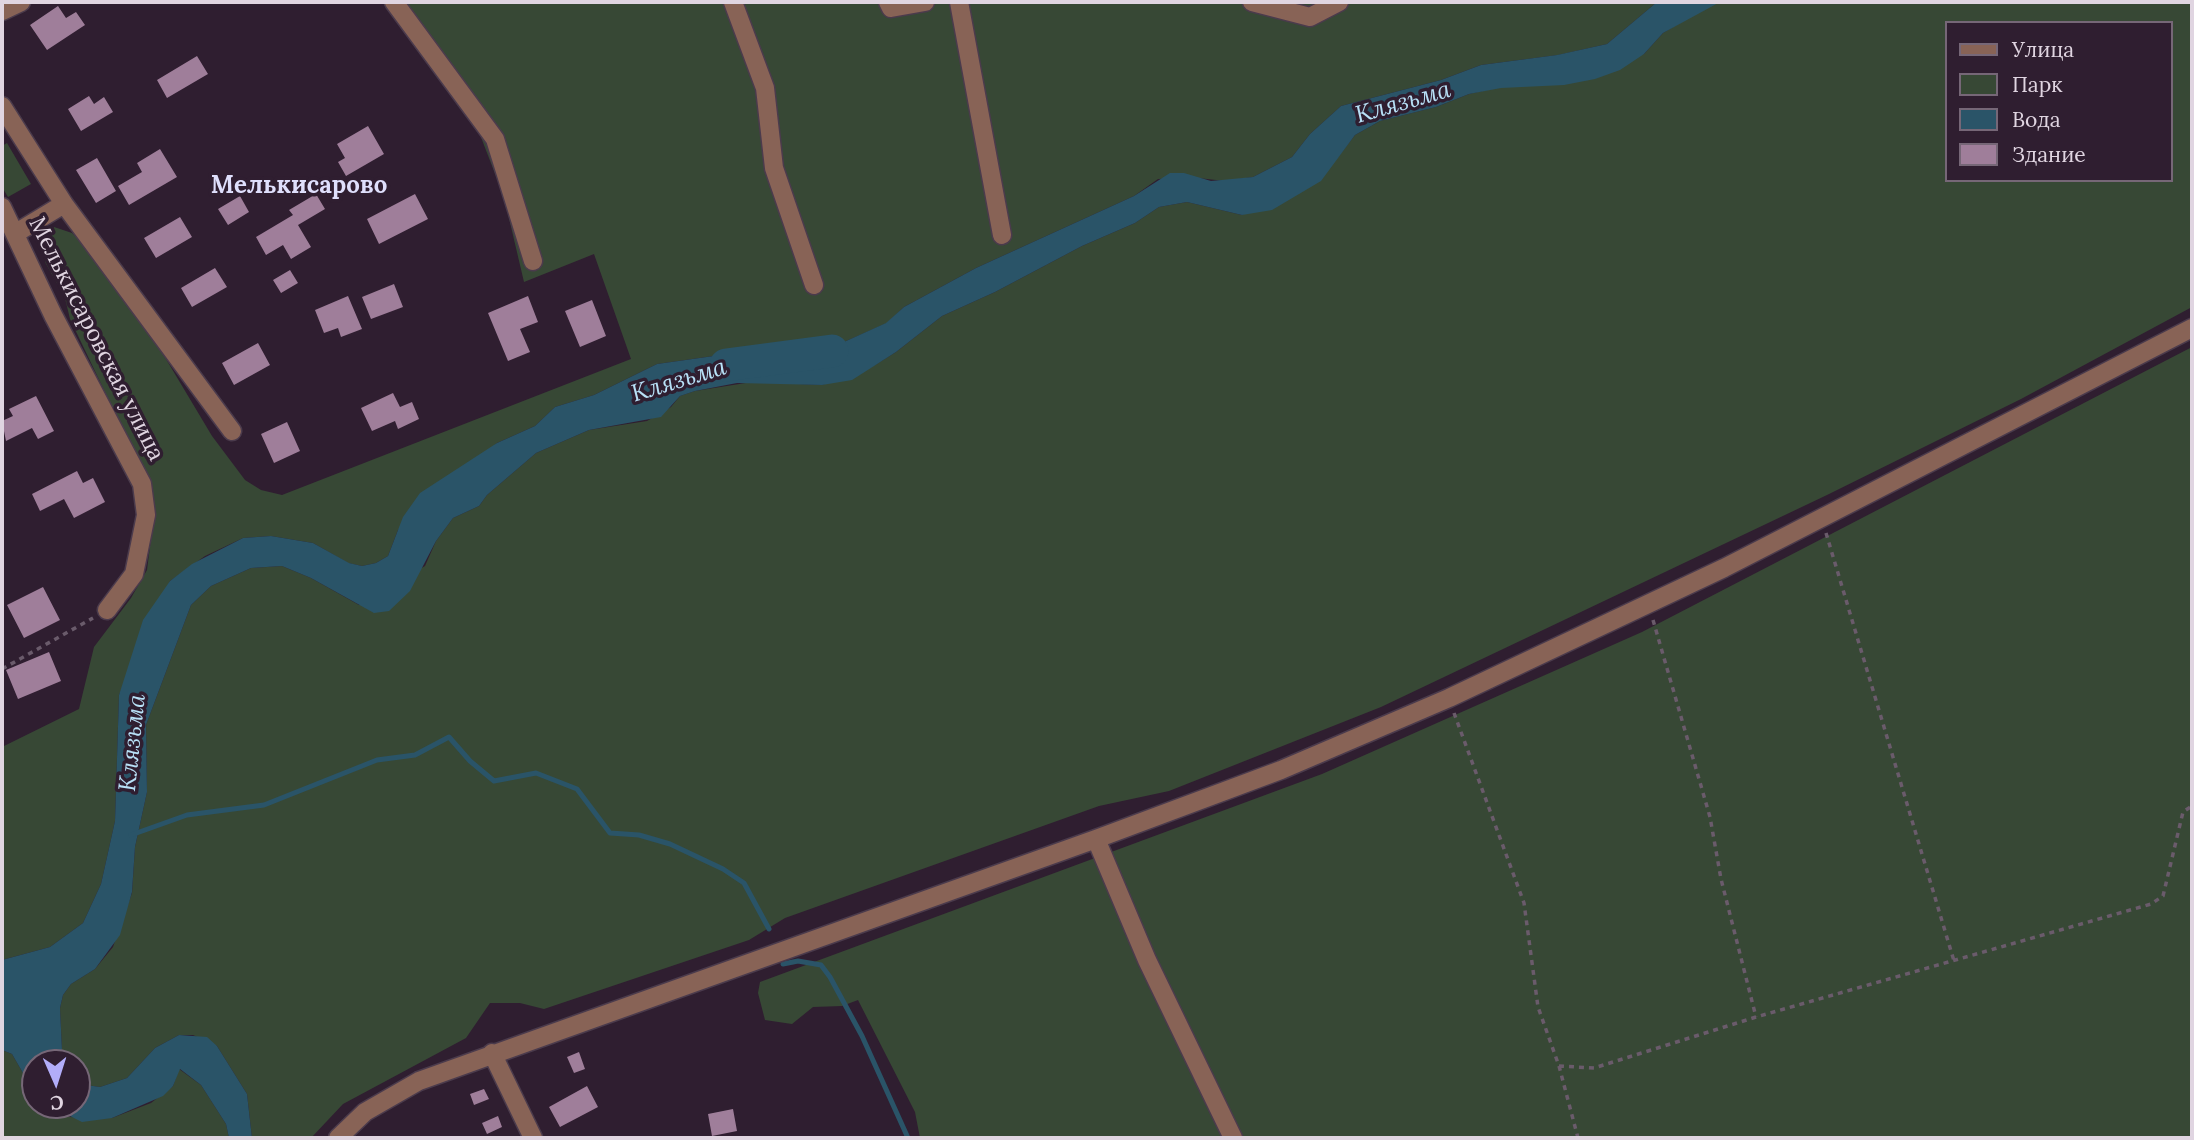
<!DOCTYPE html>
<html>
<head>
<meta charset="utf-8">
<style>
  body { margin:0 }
  #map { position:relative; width:2194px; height:1140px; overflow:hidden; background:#2f1e30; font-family:Lora,serif }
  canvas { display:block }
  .frame { position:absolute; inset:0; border:4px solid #e0d5e1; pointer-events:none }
  .legend { position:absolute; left:1945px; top:21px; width:228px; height:161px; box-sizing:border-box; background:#2f1e30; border:2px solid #766777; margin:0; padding:9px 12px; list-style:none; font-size:21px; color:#e0d5e1 }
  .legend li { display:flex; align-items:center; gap:14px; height:35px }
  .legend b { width:35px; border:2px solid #766777 }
  .north { position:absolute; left:21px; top:1049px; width:70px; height:70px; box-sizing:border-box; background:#2f1e30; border:2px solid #766777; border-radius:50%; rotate:177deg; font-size:19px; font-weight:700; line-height:28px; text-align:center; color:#e0d5e1 }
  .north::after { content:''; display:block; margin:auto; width:24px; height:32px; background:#b2adf9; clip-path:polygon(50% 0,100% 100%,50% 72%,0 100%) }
</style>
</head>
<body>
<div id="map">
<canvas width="2194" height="1140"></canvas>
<div class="frame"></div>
<ul class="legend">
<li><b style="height:9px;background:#886356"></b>Улица</li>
<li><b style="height:19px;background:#374835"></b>Парк</li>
<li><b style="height:19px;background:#2a5468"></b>Вода</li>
<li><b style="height:19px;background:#9f7e9a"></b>Здание</li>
</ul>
<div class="north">С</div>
</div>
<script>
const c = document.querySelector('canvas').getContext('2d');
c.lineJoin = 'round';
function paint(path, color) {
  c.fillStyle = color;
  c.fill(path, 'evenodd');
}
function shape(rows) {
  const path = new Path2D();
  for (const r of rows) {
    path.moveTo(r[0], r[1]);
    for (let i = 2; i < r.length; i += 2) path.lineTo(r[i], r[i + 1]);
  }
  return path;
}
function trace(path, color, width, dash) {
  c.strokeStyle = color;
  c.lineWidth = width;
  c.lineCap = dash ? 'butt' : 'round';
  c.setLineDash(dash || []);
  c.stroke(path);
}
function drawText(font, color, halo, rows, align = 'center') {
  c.font = font + ' Lora,serif';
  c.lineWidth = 7;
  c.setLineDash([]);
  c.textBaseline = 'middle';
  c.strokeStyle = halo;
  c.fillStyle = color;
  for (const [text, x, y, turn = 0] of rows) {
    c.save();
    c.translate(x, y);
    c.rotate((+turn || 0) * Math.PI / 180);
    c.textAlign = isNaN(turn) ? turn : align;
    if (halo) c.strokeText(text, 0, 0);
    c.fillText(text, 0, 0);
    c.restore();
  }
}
const green = shape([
  [384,2,1657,2,1607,44,1558,55,1481,65,1441,80,1341,106,1310,134,1292,157,1253,177,1225,181,1198,178,1158,179,1134,196,976,268,904,307,887,323,835,346,783,360,728,354,657,364,594,395,555,407,535,426,497,443,398,530,388,556,376,563,362,566,348,563,313,543,271,536,243,538,205,556,170,581,119,695,115,821,101,884,83,923,50,947,2,960,2,747,79,709,94,647,131,598,147,570,155,507,149,484,70,319,65,298,45,262,44,243,54,227,72,233,114,272,212,436,245,480,261,490,282,495,631,359,594,254,524,282,504,197,474,119],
  [1714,2,2192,2,2192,307,2021,399,1827,495,1381,707,1169,791,1099,806,785,918,749,940,544,1009,520,1003,490,1003,466,1038,343,1104,311,1138,252,1138,247,1094,217,1046,193,1035,179,1035,155,1048,127,1078,100,1087,86,1085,77,1076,77,1063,67,1063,62,1050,60,1008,63,995,71,984,95,969,113,947,132,893,135,847,147,792,146,725,191,605,211,586,251,568,282,566,311,578,359,605,425,566,436,541,453,518,479,506,487,495,536,453,589,430,647,421,671,407,680,396,695,391,752,382,822,385,875,365,896,352,942,316,995,292,1082,246,1135,223,1159,207,1187,202,1242,215,1338,157,1355,135,1380,121,1436,107,1469,94,1644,54,1663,33],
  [1947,23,2171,23,2171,180,1947,180],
  [7,143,31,184,8,197,2,187,2,146],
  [2192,347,2192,1138,920,1138,915,1112,858,1000,842,1006,813,1007,792,1024,765,1020,758,993,760,982,1322,774,1642,632],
  [2,1050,12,1054,35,1094,35,1105,48,1105,69,1117,112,1118,151,1103,173,1086,179,1069,201,1085,226,1124,229,1138,2,1138]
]);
const water = shape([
  [1657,2,1720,2,1663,33,1644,54,1620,70,1595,79,1564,85,1501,88,1469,94,1436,107,1380,121,1355,135,1321,181,1272,210,1242,215,1187,202,1159,207,1135,223,1082,246,995,292,942,316,896,352,852,380,822,385,737,383,695,391,680,396,661,417,589,430,536,453,487,495,479,506,453,518,436,541,410,591,389,611,374,613,311,578,282,566,251,568,211,586,191,605,146,725,147,792,135,847,132,892,120,935,95,969,71,984,63,995,60,1008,62,1050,67,1063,35,1063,35,1094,12,1054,2,1050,2,960,50,947,83,923,101,884,115,821,119,695,143,620,170,581,192,564,243,538,271,536,313,543,349,563,362,566,376,563,388,556,403,517,420,493,497,443,535,426,555,407,594,395,657,364,728,354,783,360,835,346,886,323,904,307,976,268,1134,196,1170,173,1184,173,1211,181,1253,177,1292,157,1310,134,1341,106,1441,80,1481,65,1557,55,1607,44],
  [179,1035,207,1037,217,1046,247,1094,252,1138,229,1138,226,1124,201,1085,180,1069,173,1086,163,1096,112,1118,82,1122,48,1105,77,1105,77,1076,86,1085,100,1087,127,1078,155,1048]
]);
const stream = shape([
  [131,835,187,815,264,805,377,760,415,755,449,737,470,761,494,781,536,773,577,789,610,833,639,835,670,844,723,869,744,883,769,929],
  [783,964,798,961,821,965,830,977,862,1036,908,1138]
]);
const river = shape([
  [726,365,832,351]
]);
const building = shape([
  [58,6,66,18,76,12,85,25,47,50,30,25],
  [197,56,208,74,167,98,157,80],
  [89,96,94,104,104,97,113,112,81,131,68,109],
  [368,126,384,154,346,176,338,162,345,158,337,144],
  [160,149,177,177,129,205,118,186,142,172,137,163],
  [97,158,116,191,96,203,76,170],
  [316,194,325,209,298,225,311,247,291,259,283,245,266,255,256,237,293,215,289,210],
  [415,194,428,219,379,244,367,219],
  [240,196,249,212,228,225,218,209],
  [180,217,192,237,156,258,144,238],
  [215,268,227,287,192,307,181,288],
  [290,270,298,283,281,293,273,280],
  [394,284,403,307,371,319,362,297],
  [348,296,362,329,341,337,338,328,324,333,315,310],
  [528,296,538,322,520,329,530,352,508,361,488,313],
  [592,300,606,336,580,347,565,311],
  [258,343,270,365,234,385,222,363],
  [393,393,400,407,412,402,419,419,398,429,395,421,372,431,361,408],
  [36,396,54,431,38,439,32,428,6,441,2,421,13,416,9,409],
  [287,422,300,451,274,463,261,434],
  [77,471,83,483,93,478,105,502,74,518,64,499,40,511,32,494],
  [43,587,60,620,24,638,7,605],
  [49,652,61,681,18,699,6,670],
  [579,1052,585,1069,574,1073,567,1057],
  [587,1086,598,1107,560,1127,549,1107],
  [484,1089,489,1099,474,1105,470,1094],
  [733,1109,737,1131,712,1136,708,1114],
  [498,1116,502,1127,487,1134,482,1123]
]);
const path = shape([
  [1826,533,1954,961],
  [1653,620,1710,817,1721,879,1756,1017],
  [2,669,93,618],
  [1454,713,1524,903,1538,1007,1559,1066,1578,1138],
  [1559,1066,1594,1068,1756,1017,2151,904,2163,896,2183,812,2192,806]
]);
const minor = shape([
  [394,2,495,139,533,261],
  [733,2,765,88,774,168,814,285],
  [888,2,891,8,925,2],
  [959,2,1002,235],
  [1252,2,1310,17,1339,2],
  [2,11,21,2],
  [2,106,64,204,232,431],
  [2,207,53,315,142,484,146,515,134,574,107,610],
  [16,233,64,204],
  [1096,839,1147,960,1233,1138],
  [492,1053,533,1138],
  [338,1138,365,1112,419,1081,1096,839,1281,770,1449,698,1724,568,2192,328]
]);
const streetNames = [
  ["Мелькисаровская улица",96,339,63]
];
const waterNames = [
  ["Клязьма",1403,103,-16],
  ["Клязьма",679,381,-17],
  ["Клязьма",133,743,-84]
];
const neighbourhoodNames = [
  ["Мелькисарово",299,186]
];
paint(green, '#374835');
paint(water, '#2a5468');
trace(stream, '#2a5468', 5);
trace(river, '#2a5468', 33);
paint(building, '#9f7e9a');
trace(minor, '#4b3b4c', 21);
trace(path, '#6a5b6b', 3.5, [5, 5]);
trace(minor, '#886356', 18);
drawText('23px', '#e0d5e1', '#2f1e30', streetNames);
drawText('italic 24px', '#b8e1f7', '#2f1e30', waterNames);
drawText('bold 24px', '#dfdffc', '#2f1e30', neighbourhoodNames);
</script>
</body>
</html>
